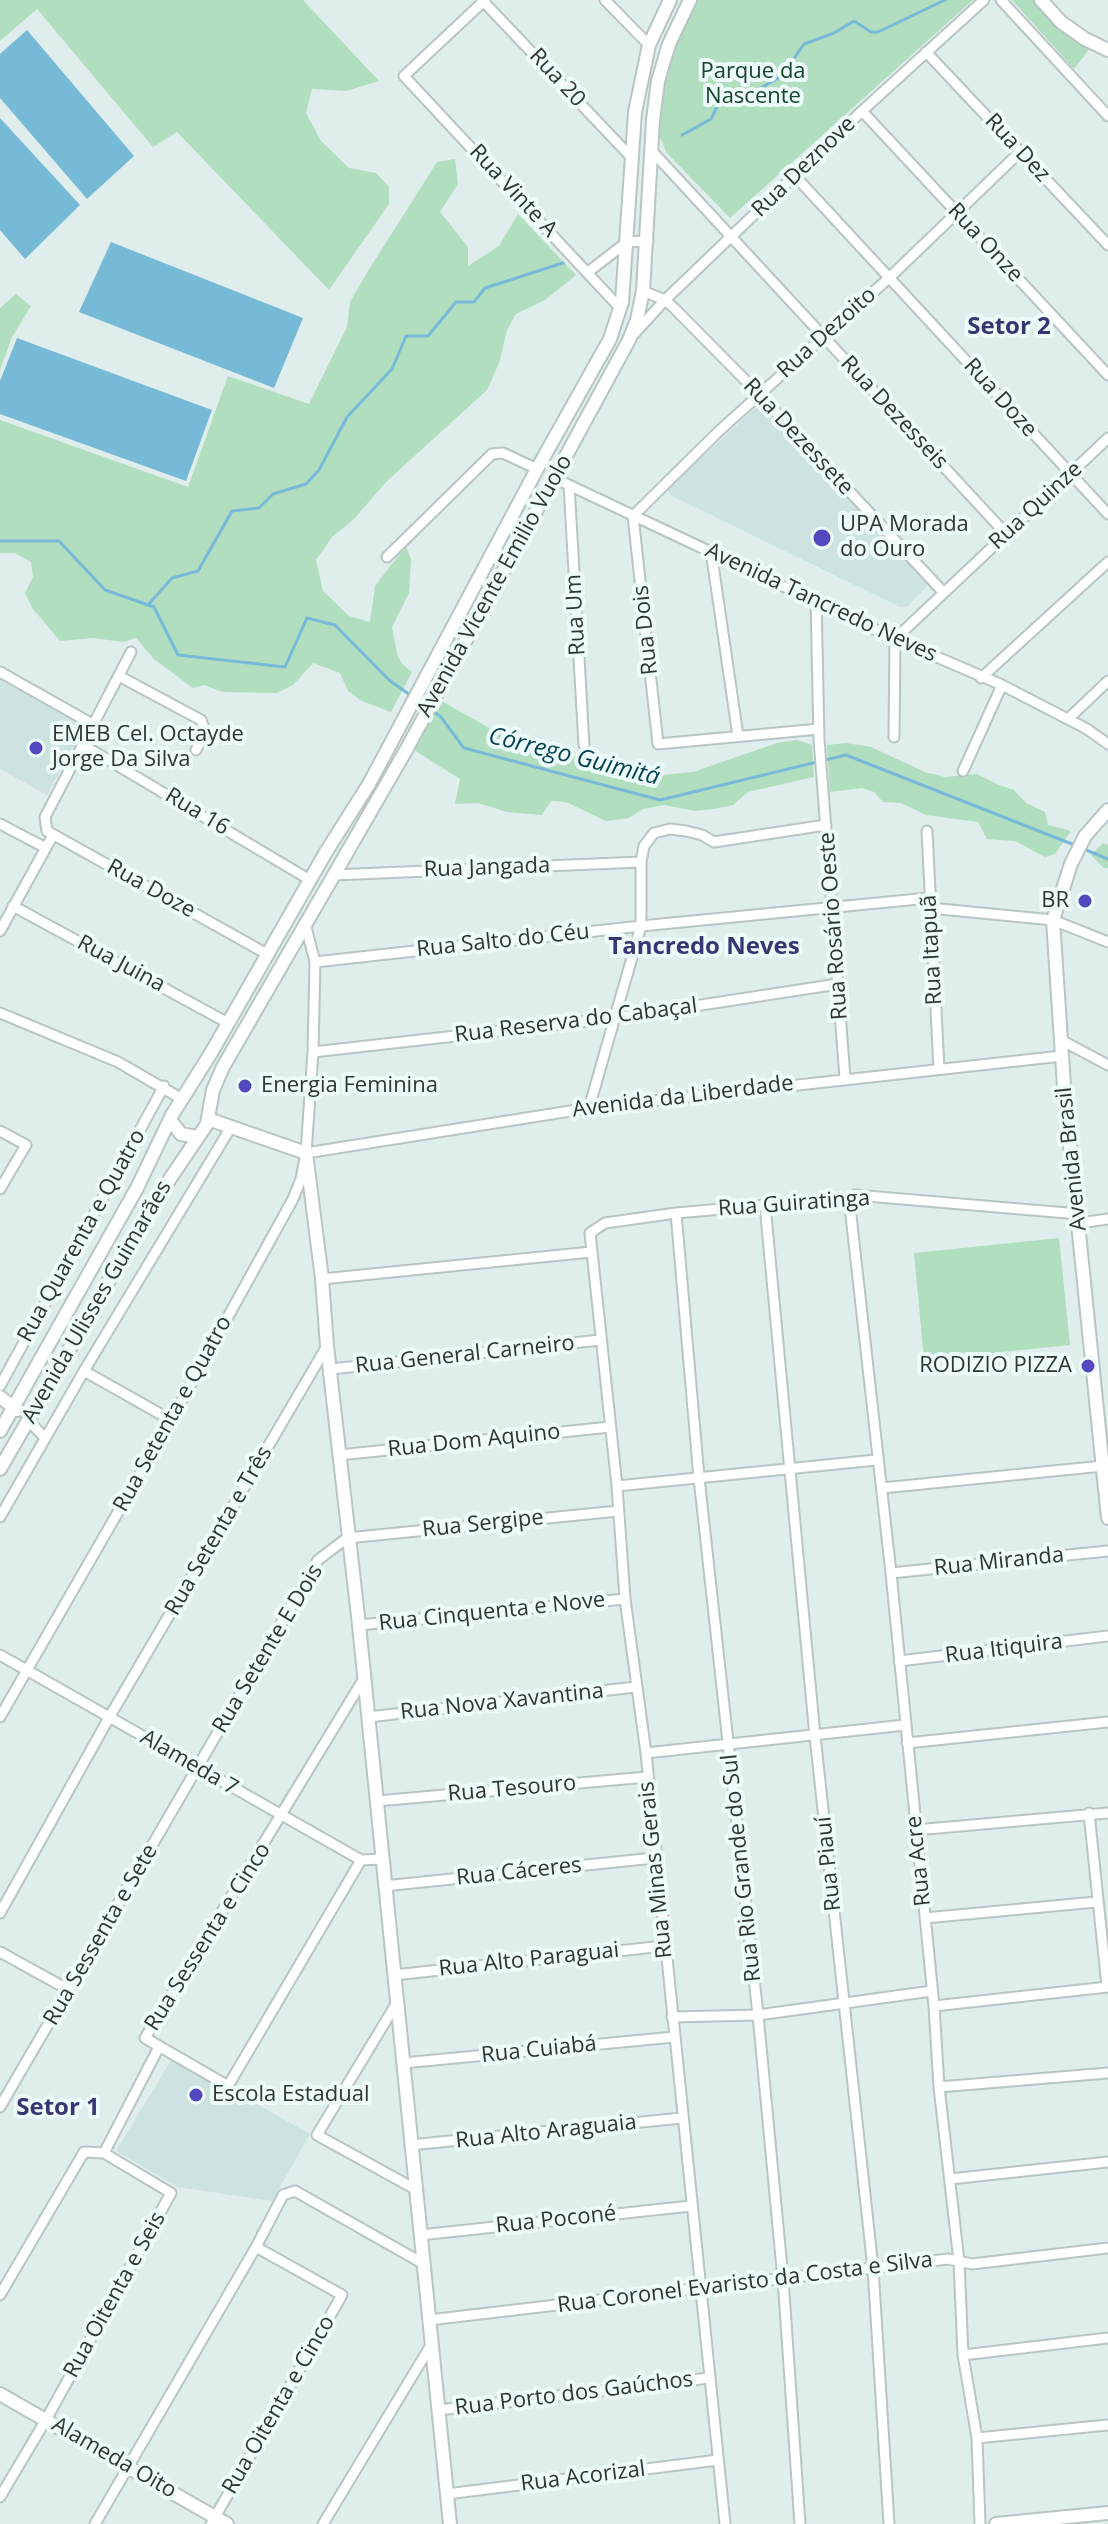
<!DOCTYPE html>
<html>
<head>
<meta charset="utf-8">
<style>
  body { margin:0 }
  canvas { display:block; background:#dfedec }
</style>
</head>
<body>
<canvas width="1108" height="2524"></canvas>
<script>
const c = document.querySelector('canvas').getContext('2d');
c.lineJoin = 'round';
function paint(path, color) {
  c.fillStyle = color;
  c.fill(path, 'evenodd');
}
function shape(rows) {
  const path = new Path2D();
  for (const r of rows) {
    path.moveTo(r[0], r[1]);
    for (let i = 2; i < r.length; i += 2) path.lineTo(r[i], r[i + 1]);
  }
  return path;
}
function trace(path, color, width, dash) {
  c.strokeStyle = color;
  c.lineWidth = width;
  c.lineCap = dash ? 'butt' : 'round';
  c.setLineDash(dash || []);
  c.stroke(path);
}
function drawText(font, color, halo, rows, align = 'center') {
  c.font = font + ' "Open Sans",sans-serif';
  c.lineWidth = 8;
  c.setLineDash([]);
  c.textBaseline = 'middle';
  c.strokeStyle = halo;
  c.fillStyle = color;
  for (const [text, x, y, turn = 0] of rows) {
    c.save();
    c.translate(x, y);
    c.rotate((+turn || 0) * Math.PI / 180);
    c.textAlign = isNaN(turn) ? turn : align;
    if (halo) c.strokeText(text, 0, 0);
    c.fillText(text, 0, 0);
    c.restore();
  }
}
const built = shape([
  [758,406,767,409,927,580,927,586,907,607,900,607,670,495,667,489],
  [0,680,84,727,47,795,0,769],
  [173,2057,310,2134,272,2201,178,2187,116,2151]
]);
const green = shape([
  [0,0,303,0,379,81,346,91,312,89,306,113,321,141,349,168,376,173,389,187,389,204,329,290,177,132,153,147,37,9,0,41],
  [695,0,973,0,730,218,666,152,659,134,666,70,682,26],
  [1012,0,1034,0,1050,17,1091,47,1074,69],
  [455,159,458,184,440,212,468,247,468,266,499,246,518,214,576,275,545,300,516,314,507,330,499,363,487,390,386,482,354,519,332,537,316,560,323,591,349,616,370,622,375,586,406,546,411,559,409,593,392,627,397,654,402,664,412,672,391,712,362,701,348,691,340,673,313,663,293,685,277,693,223,692,204,685,193,688,154,659,136,638,124,642,92,638,60,641,33,609,25,593,33,577,31,562,15,553,0,553,0,420,188,487,228,376,309,404,347,327,350,302,368,271,437,162],
  [16,294,31,306,12,337,0,370,0,308],
  [440,700,517,744,538,745,589,760,634,778,693,772,777,743,797,740,812,745,814,777,748,792,733,805,714,809,695,811,664,805,643,809,629,818,606,821,566,802,551,801,542,815,507,812,478,803,455,804,460,779,414,750],
  [846,743,871,747,925,772,945,777,977,774,999,785,1014,790,1026,803,1045,812,1048,825,1071,831,1055,854,1045,857,1015,841,987,839,978,822,926,815,901,803,883,802,874,792,862,788,830,792,827,745],
  [1103,843,1108,845,1108,868,1104,868,1091,855],
  [1059,1238,1070,1345,924,1360,914,1253]
]);
const water = shape([
  [27,30,134,156,87,199,0,98,0,54],
  [0,118,80,205,25,259,0,230],
  [111,242,303,318,274,388,79,312],
  [17,338,212,410,186,481,0,414,0,381]
]);
const stream = shape([
  [682,135,711,119,718,105,736,102,782,76,804,44,834,33,854,21,871,32,878,32,945,0],
  [0,541,59,541,105,590,154,607,178,655,285,667,307,618,335,625,389,680,413,697],
  [148,605,172,578,198,571,232,511,259,508,273,494,306,484,319,470,347,417,392,369,406,336,428,336,456,302,474,302,485,288,563,263],
  [432,711,440,716,464,748,660,800,846,755,1077,846],
  [1084,849,1108,859]
]);
const street = shape([
  [482,0,631,157],
  [485,0,404,76,620,308],
  [605,0,649,45],
  [1001,0,1108,116],
  [926,52,1108,245],
  [862,111,1108,375],
  [651,150,1006,534],
  [795,176,1108,514],
  [588,272,627,242,648,241],
  [643,291,665,300,674,308,760,395,944,593],
  [634,334,665,300,862,111,984,0],
  [554,478,895,639,1002,685,1087,729,1108,744],
  [569,485,584,745],
  [711,551,738,736],
  [387,557,492,454,503,453,537,469],
  [816,600,819,739,845,1078],
  [131,652,45,817,47,831,267,954],
  [0,672,94,725],
  [119,676,201,720,205,731,196,750],
  [981,678,1108,562],
  [1068,719,1108,681],
  [819,729,658,744,633,516,719,431,890,277,1021,151],
  [894,737,895,639,1108,438],
  [83,745,310,880],
  [963,771,1002,685],
  [0,824,46,848],
  [927,831,939,1069],
  [333,875,641,862],
  [13,906,228,1023],
  [930,908,1053,920,1108,942],
  [0,931,53,835],
  [315,962,641,926,929,898],
  [0,1013,118,1062,182,1099],
  [1061,1040,1108,1065],
  [313,1052,616,1018,838,984],
  [589,1108,641,926,641,862,644,846,654,833,670,829,686,831,702,835,714,842,826,825],
  [0,1131,26,1145,0,1189],
  [306,1153,589,1108,1062,1056],
  [849,1198,891,1573,934,2006,939,2087,959,2261,963,2355,977,2438,980,2524],
  [765,1205,815,1736,873,2268,889,2524],
  [676,1213,699,1478,758,2015,783,2279,800,2524],
  [1080,1223,1108,1219],
  [322,1279,591,1252],
  [331,1369,600,1340],
  [84,1371,171,1420],
  [0,1386,164,1086],
  [28,1420,45,1438],
  [339,1455,610,1427],
  [617,1486,876,1460],
  [882,1488,1103,1466],
  [0,1517,84,1371,231,1127],
  [891,1573,1108,1551],
  [359,1625,625,1599],
  [0,1655,361,1860,382,1859],
  [899,1661,1108,1636],
  [0,1717,171,1420,293,1199,301,1179,306,1153,313,1052,315,962,305,923],
  [368,1717,636,1687],
  [907,1743,1108,1722],
  [646,1753,905,1725],
  [377,1801,647,1777],
  [1089,1813,1107,1986],
  [915,1830,1108,1813],
  [361,1860,228,2086,145,2038,363,1680],
  [384,1886,654,1858],
  [0,1913,110,1716,327,1346],
  [925,1918,1096,1902],
  [0,1952,69,1990],
  [394,1975,664,1946],
  [396,2004,317,2135,415,2189],
  [934,2006,1108,1987],
  [672,2017,758,2015,932,1991],
  [403,2063,674,2037],
  [939,2087,1108,2073],
  [0,2107,318,1560,347,1538,618,1511],
  [410,2145,682,2118],
  [104,2153,159,2047],
  [950,2179,1108,2162],
  [420,2235,691,2206],
  [256,2247,283,2195,295,2191,424,2264],
  [0,2295,84,2152,104,2153,171,2193,47,2418,0,2497],
  [429,2320,948,2259,972,2264,1108,2248],
  [963,2355,1108,2338],
  [439,2410,709,2378],
  [977,2438,1108,2425],
  [447,2494,718,2460],
  [95,2524,256,2247,342,2295,211,2524],
  [323,2524,431,2345],
  [725,2524,646,1753,625,1599,617,1486,590,1233,605,1223,676,1213,849,1198,855,1195,1079,1214]
]);
const secondary = shape([
  [1041,0,1061,22,1085,39,1108,50],
  [1108,810,1085,836,1071,864,1053,920,1064,1086,1108,1518],
  [208,1119,306,1153,322,1279,327,1346,359,1625,450,2524],
  [170,1120,181,1134,197,1137],
  [0,1397,17,1410],
  [0,1431,137,1188,172,1115,211,1053,326,852,369,784,537,469,610,339,622,302,635,112,649,45,670,0],
  [0,1469,155,1201,207,1124,213,1090,223,1067,405,752,629,340,637,320,643,291,653,120,658,81,669,44,690,0],
  [0,2394,227,2524],
  [996,2524,1108,2513]
]);
const markers = [
  [822,538,10,"#5448bf"],
  [36,748,8,"#5448bf"],
  [1085,901,8,"#5448bf"],
  [245,1086,8,"#5448bf"],
  [1088,1366,8,"#5448bf"],
  [196,2095,8,"#5448bf"]
];
const parkNames = [
  ["Parque da",753,72],
  ["Nascente",753,97]
];
const streetNames = [
  ["Rua 20",557,78,47],
  ["Rua Dez",1017,148,47],
  ["Rua Deznove",804,167,-44],
  ["Rua Vinte A",513,191,47],
  ["Rua Onze",985,243,47],
  ["Rua Dezoito",827,333,-42],
  ["Rua Doze",1000,398,48],
  ["Rua Dezesseis",894,413,47],
  ["Rua Dezessete",798,437,47],
  ["Rua Quinze",1036,506,-43],
  ["Avenida Vicente Emilio Vuolo",495,586,-61],
  ["Avenida Tancredo Neves",821,603,25],
  ["Rua Um",576,615,-93],
  ["Rua Dois",646,630,-96],
  ["Rua 16",197,812,31],
  ["Rua Jangada",487,868,-2],
  ["Rua Doze",151,889,29],
  ["Rua Rosário Oeste",834,926,-94],
  ["Rua Salto do Céu",503,941,-6],
  ["Rua Itapuã",932,950,-93],
  ["Rua Juina",121,964,28],
  ["Rua Reserva do Cabaçal",576,1021,-7],
  ["Avenida da Liberdade",683,1097,-7],
  ["Avenida Brasil",1072,1159,-96],
  ["Rua Guiratinga",794,1204,-4],
  ["Rua Quarenta e Quatro",82,1236,-61],
  ["Avenida Ulisses Guimarães",97,1302,-60],
  ["Rua General Carneiro",465,1355,-6],
  ["Rua Setenta e Quatro",173,1414,-61],
  ["Rua Dom Aquino",474,1441,-6],
  ["Rua Sergipe",483,1524,-6],
  ["Rua Setenta e Três",219,1531,-60],
  ["Rua Miranda",999,1562,-6],
  ["Rua Cinquenta e Nove",492,1612,-6],
  ["Rua Setente E Dois",268,1649,-59],
  ["Rua Itiquira",1004,1649,-7],
  ["Rua Nova Xavantina",502,1702,-6],
  ["Alameda 7",189,1763,30],
  ["Rua Tesouro",512,1789,-5],
  ["Rua Acre",919,1861,-96],
  ["Rua Piauí",829,1864,-96],
  ["Rua Rio Grande do Sul",742,1868,-96],
  ["Rua Minas Gerais",656,1870,-96],
  ["Rua Cáceres",519,1872,-6],
  ["Rua Sessenta e Sete",101,1935,-60],
  ["Rua Sessenta e Cinco",208,1937,-58],
  ["Rua Alto Paraguai",529,1960,-6],
  ["Rua Cuiabá",539,2050,-6],
  ["Rua Alto Araguaia",546,2132,-6],
  ["Rua Poconé",556,2220,-6],
  ["Rua Coronel Evaristo da Costa e Silva",745,2283,-7],
  ["Rua Oitenta e Seis",115,2295,-61],
  ["Rua Porto dos Gaúchos",574,2394,-7],
  ["Rua Oitenta e Cinco",279,2405,-60],
  ["Alameda Oito",114,2458,30],
  ["Rua Acorizal",583,2477,-7]
];
const poiNames = [
  ["UPA Morada",840,525],
  ["do Ouro",840,550],
  ["EMEB Cel. Octayde",52,735],
  ["Jorge Da Silva",52,760],
  ["BR",1069,901,"right"],
  ["Energia Feminina",261,1086],
  ["RODIZIO PIZZA",1072,1366,"right"],
  ["Escola Estadual",212,2095]
];
const neighbourhoodNames = [
  ["Setor 2",1009,327],
  ["Tancredo Neves",704,947],
  ["Setor 1",58,2108]
];
const waterNames = [
  ["Córrego Guimitá",574,757,14]
];
paint(built, '#cce3e2');
paint(green, '#b0debf');
paint(water, '#76bad8');
trace(stream, '#76bad8', 3);
trace(street, '#b8c5c4', 13);
trace(secondary, '#b8c5c4', 16);
trace(street, '#fff', 9);
trace(secondary, '#fff', 12);
for (const [x, y, r, color] of markers) {
  const dot = new Path2D();
  dot.arc(x, y, r, 0, 2 * Math.PI);
  c.fillStyle = color;
  c.fill(dot);
  trace(dot, '#edfbfa', 3);
}
drawText('22px', '#16442a', '#edfbfa', parkNames);
drawText('22px', '#303635', '#edfbfa', streetNames);
drawText('22px', '#303635', '#edfbfa', poiNames, 'left');
drawText('bold 24px', '#383672', '#edfbfa', neighbourhoodNames);
drawText('italic 24px', '#003f54', '#edfbfa', waterNames);
</script>
</body>
</html>
